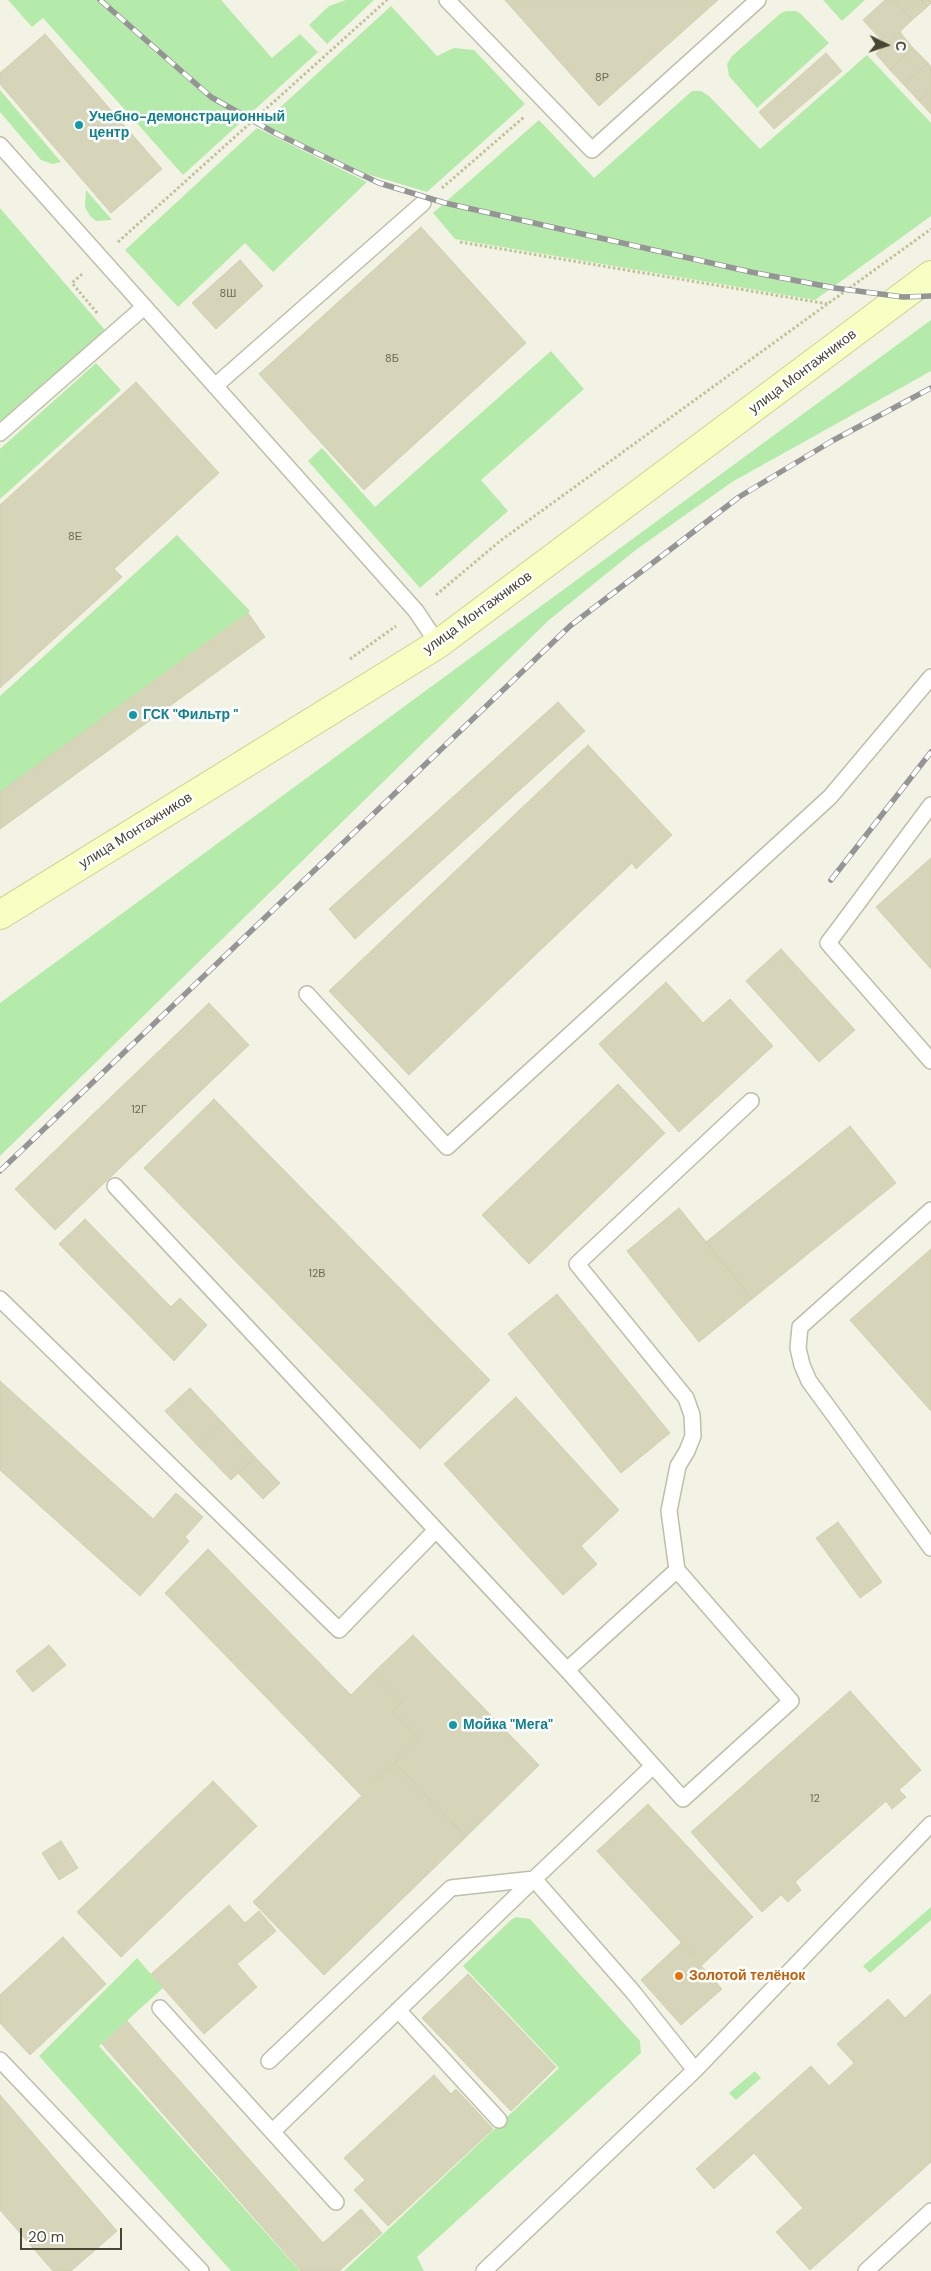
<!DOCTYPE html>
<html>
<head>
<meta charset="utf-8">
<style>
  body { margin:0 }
  #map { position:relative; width:931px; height:2271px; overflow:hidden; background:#f2f3e4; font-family:"DM Sans",sans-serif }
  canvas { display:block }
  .north { position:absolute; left:861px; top:20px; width:50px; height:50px; -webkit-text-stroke:4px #fff; paint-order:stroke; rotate:94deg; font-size:14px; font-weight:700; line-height:20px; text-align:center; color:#464634 }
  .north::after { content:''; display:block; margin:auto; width:18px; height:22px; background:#464634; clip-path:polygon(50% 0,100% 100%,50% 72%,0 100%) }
  .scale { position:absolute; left:20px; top:2228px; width:102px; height:22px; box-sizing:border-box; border:2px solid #464634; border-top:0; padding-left:6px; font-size:15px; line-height:18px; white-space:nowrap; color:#464634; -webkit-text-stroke:4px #fff; paint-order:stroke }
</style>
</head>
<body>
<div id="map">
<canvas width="931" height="2271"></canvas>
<div class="north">С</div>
<div class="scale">20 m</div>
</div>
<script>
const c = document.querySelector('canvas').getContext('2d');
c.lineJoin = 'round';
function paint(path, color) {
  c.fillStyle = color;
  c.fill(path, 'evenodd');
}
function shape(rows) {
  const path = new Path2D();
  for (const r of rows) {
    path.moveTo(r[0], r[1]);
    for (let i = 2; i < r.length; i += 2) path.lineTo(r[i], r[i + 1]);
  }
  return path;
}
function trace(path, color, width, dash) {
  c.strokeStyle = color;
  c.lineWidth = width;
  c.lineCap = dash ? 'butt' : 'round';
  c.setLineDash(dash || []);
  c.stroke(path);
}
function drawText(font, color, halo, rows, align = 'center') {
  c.font = font + ' "DM Sans",sans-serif';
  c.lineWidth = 5;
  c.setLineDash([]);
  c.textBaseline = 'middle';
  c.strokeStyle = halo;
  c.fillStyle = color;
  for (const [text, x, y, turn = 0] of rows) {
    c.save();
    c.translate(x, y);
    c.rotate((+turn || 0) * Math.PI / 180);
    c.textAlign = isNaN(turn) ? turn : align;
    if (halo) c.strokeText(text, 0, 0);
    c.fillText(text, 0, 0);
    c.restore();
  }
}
const green = shape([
  [8,0,221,0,272,58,300,34,318,52,183,175,43,18,32,27],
  [346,0,374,0,327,44,309,25,329,6],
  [823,0,865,0,842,21],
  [391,6,437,56,454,48,474,50,525,104,427,192,367,174,262,124],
  [786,11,796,11,801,14,829,43,757,108,729,76,727,64,732,56,781,13],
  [867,55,931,123,931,216,815,300,455,239,433,213,539,120,594,178,692,91,701,91,709,96,760,149],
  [0,90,61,162,52,164,41,160,0,112],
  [257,128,367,182,273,272,245,243,178,307,125,250],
  [86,190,112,220,96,221,90,216,85,207],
  [0,208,105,330,0,421],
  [931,320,931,371,732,482,637,549,549,620,0,1156,0,1003],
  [551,351,584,389,481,480,508,511,420,588,308,461,322,448,375,507],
  [96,363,121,390,0,499,0,449],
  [177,535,250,611,0,792,0,696],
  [931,1907,931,1920,870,1973,863,1966],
  [516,1917,530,1919,640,2041,641,2053,417,2257,424,2271,344,2271,559,2068,463,1966,511,1920],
  [137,1958,163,1988,99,2046,300,2271,231,2271,39,2056],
  [755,2071,761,2078,736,2100,729,2093]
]);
const building = shape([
  [505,0,718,0,599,106,505,0],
  [885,0,894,0,912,20,886,45,863,20,885,0],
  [894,0,921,0,927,7,912,20,894,0],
  [921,0,931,0,931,3,927,7,921,0],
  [900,32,913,48,890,70,876,54,900,32],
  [45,34,162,169,111,213,0,84,0,73,45,34],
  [913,48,928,63,904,85,890,70,913,48],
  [826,53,842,71,774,129,759,112,826,53],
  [928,63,931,67,931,89,919,101,904,85,928,63],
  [931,89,931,114,919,101,931,89],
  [421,227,526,343,364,490,259,374,421,227],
  [240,260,263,286,216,329,192,303,240,260],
  [136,382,219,473,114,569,122,577,0,688,0,505,136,382],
  [248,613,265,637,0,829,0,792,248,613],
  [558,702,585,731,355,939,329,909,558,702],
  [588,745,672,835,636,869,632,863,409,1075,329,991,588,745],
  [931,858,931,969,876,907,931,858],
  [781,949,855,1030,819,1062,746,981,781,949],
  [666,982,703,1023,730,999,773,1046,679,1132,599,1044,666,982],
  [209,1003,249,1045,55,1230,15,1189,209,1003],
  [618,1084,665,1133,529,1264,482,1215,618,1084],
  [214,1099,490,1380,420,1449,144,1168,214,1099],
  [850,1126,896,1183,752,1299,706,1242,850,1126],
  [679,1208,752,1299,699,1342,627,1251,679,1208],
  [85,1219,171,1307,180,1298,207,1325,174,1361,59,1244,85,1219],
  [931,1249,931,1411,850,1320,931,1249],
  [557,1294,670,1433,621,1473,508,1334,557,1294],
  [0,1381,153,1519,176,1493,203,1517,185,1537,189,1541,140,1596,0,1470,0,1381],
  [190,1388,223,1423,199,1447,165,1411,190,1388],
  [516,1397,619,1510,581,1546,597,1564,563,1595,444,1464,516,1397],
  [223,1423,255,1457,231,1480,199,1447,223,1423],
  [255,1457,280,1483,263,1499,238,1473,255,1457],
  [838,1522,882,1582,860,1598,816,1538,838,1522],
  [208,1549,351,1695,374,1672,403,1701,392,1711,420,1739,361,1795,165,1593,208,1549],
  [413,1635,539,1765,466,1837,395,1763,420,1739,392,1711,403,1701,374,1672,413,1635],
  [49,1645,66,1665,33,1692,16,1671,49,1645],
  [850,1691,921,1770,899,1790,906,1797,892,1809,886,1801,795,1882,801,1890,788,1902,781,1895,762,1912,691,1832,850,1691],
  [395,1763,466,1837,324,1975,253,1902,395,1763],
  [213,1781,257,1826,121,1957,77,1912,213,1781],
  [648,1804,753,1917,702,1965,597,1851,648,1804],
  [61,1841,78,1868,59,1880,42,1853,61,1841],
  [229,1905,245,1923,259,1911,276,1931,237,1964,257,1987,204,2034,151,1974,229,1905],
  [63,1937,106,1984,30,2055,0,2023,0,1995,63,1937],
  [681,1943,722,1989,681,2025,641,1980,681,1943],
  [468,1974,556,2067,511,2111,422,2018,468,1974],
  [931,1994,931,2162,810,2270,776,2232,803,2208,754,2153,714,2189,696,2169,811,2066,829,2086,854,2063,837,2044,888,1999,905,2018,931,1994],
  [127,2021,323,2243,361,2209,382,2233,339,2271,301,2271,102,2044,127,2021],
  [434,2075,451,2094,456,2089,493,2129,388,2226,354,2190,365,2180,344,2158,434,2075],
  [0,2095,117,2231,71,2271,53,2271,0,2210,0,2095]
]);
const path = shape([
  [442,188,524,117],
  [118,242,387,0],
  [460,242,828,304],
  [82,274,72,283,98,314],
  [436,595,500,541,931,229],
  [350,659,396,626]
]);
const service = shape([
  [447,0,592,150,758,0],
  [0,145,416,611,438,644],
  [215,386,423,203],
  [0,433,144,307],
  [931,805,828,943,931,1061],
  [307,994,447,1147,830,797,931,677],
  [115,1186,567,1670,683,1799,791,1701,677,1570,669,1511,678,1466,687,1451,693,1436,692,1415,686,1398,577,1264,751,1101],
  [931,1210,800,1327,798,1348,802,1365,809,1381,931,1548],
  [0,1299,339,1630,436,1530],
  [567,1670,677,1570],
  [653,1766,534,1879,633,1992,695,2070],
  [160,2008,336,2202],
  [398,2010,499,2120],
  [0,2060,201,2271],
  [269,2061,451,1888,534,1879,273,2131],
  [484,2271,695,2070,931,1824],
  [866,2271,931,2211]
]);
const secondary = shape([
  [0,915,438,644,931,275]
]);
const rail = shape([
  [100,0,211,97,275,133,379,183,445,203,751,272,835,288,903,297,931,296],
  [831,880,931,752],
  [0,1171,570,626,739,497,832,441,931,388]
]);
const markers = [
  [79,125,5,"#0f9aa8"],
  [133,715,5,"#0f9aa8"],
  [453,1725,5,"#0f9aa8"],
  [679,1976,5,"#e8710a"]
];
const numberNames = [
  ["8Р",602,78],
  ["8Ш",228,294],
  ["8Б",392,359],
  ["8Е",75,537],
  ["12Г",139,1110],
  ["12В",317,1274],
  ["12",815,1799]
];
const cultureNames = [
  ["Учебно-демонстрационный",89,117],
  ["центр",89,133],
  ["ГСК \"Фильтр \"",143,715],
  ["Мойка \"Мега\"",463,1725]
];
const streetNames = [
  ["улица Монтажников",803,372,-37],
  ["улица Монтажников",478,613,-36],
  ["улица Монтажников",136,831,-32]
];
const foodNames = [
  ["Золотой телёнок",689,1976]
];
paint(green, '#b5ebaa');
paint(building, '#d6d5b9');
trace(building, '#d1d0ac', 1);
trace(service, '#bebfa6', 18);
trace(secondary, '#ccd38f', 30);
trace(path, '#c1c297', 3, [2.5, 2.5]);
trace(service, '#fff', 15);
trace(secondary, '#f7ffc3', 28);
trace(rail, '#959595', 5.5);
trace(rail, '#fff', 4, [11]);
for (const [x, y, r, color] of markers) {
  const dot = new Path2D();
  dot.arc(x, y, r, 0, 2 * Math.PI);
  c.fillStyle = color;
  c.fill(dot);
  trace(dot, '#fff', 2);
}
drawText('11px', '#6a6a55', null, numberNames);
drawText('bold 14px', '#0d838f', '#fff', cultureNames, 'left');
drawText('14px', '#464634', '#fff', streetNames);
drawText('bold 14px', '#c56008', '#fff', foodNames, 'left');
</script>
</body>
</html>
